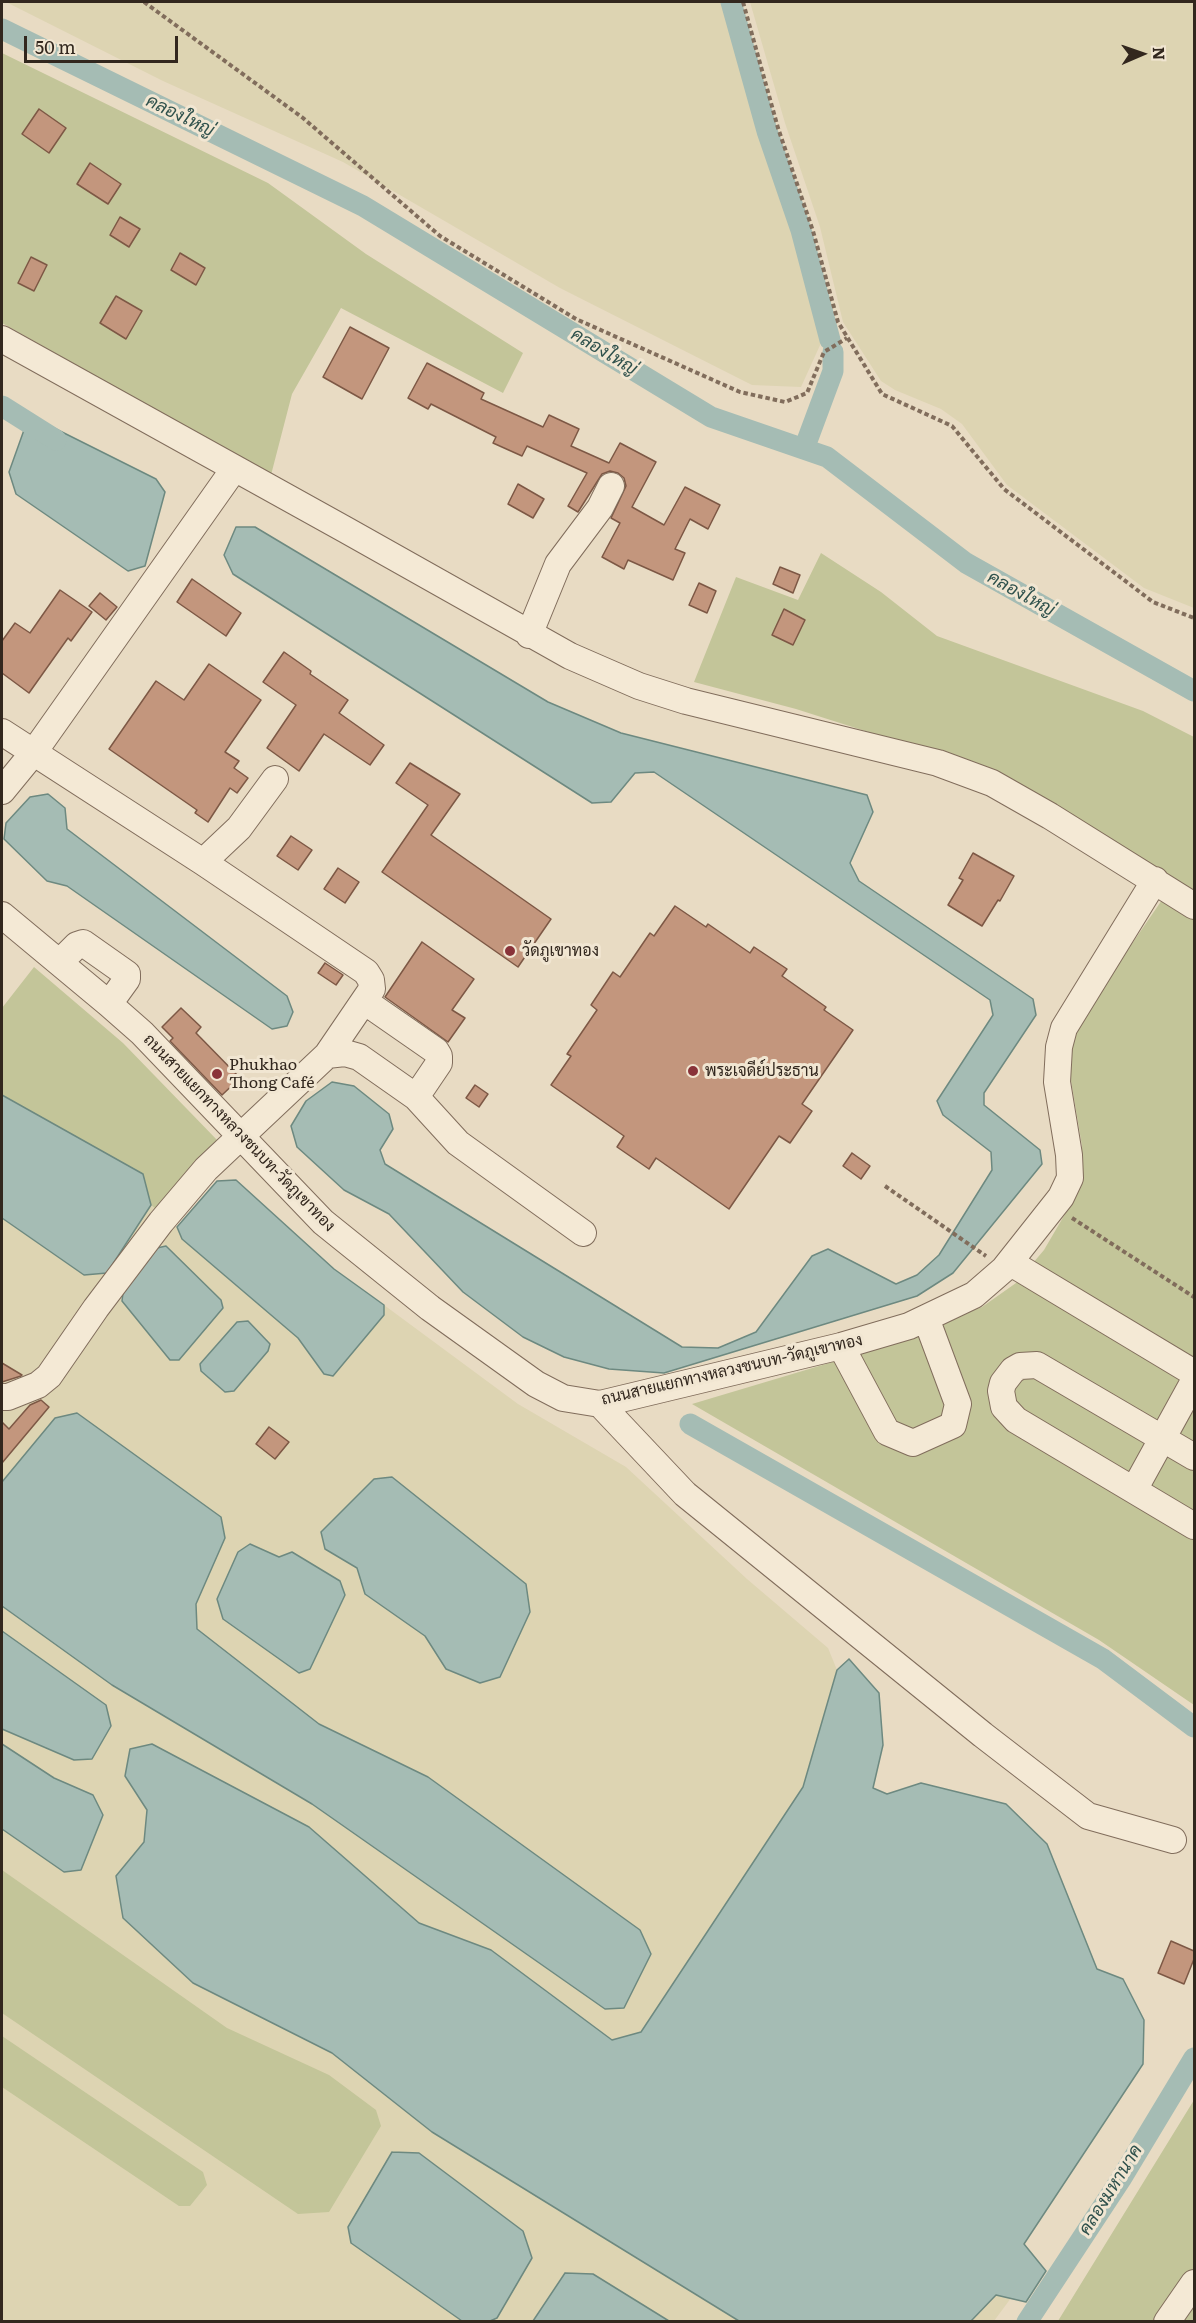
<!DOCTYPE html>
<html>
<head>
<meta charset="utf-8">
<style>
  body { margin:0 }
  #map { position:relative; width:1196px; height:2323px; overflow:hidden; background:#e8dbc3; font-family:Literata,serif }
  canvas { display:block }
  .frame { position:absolute; inset:0; border:3px solid #32271e; pointer-events:none }
  .north { position:absolute; left:1112px; top:24px; width:60px; height:60px; -webkit-text-stroke:4px #f1e6d2; paint-order:stroke; rotate:88deg; font-size:16px; font-weight:700; line-height:24px; text-align:center; color:#32271e }
  .north::after { content:''; display:block; margin:auto; width:21px; height:27px; background:#32271e; clip-path:polygon(50% 0,100% 100%,50% 72%,0 100%) }
  .scale { position:absolute; left:24px; top:36px; width:154px; height:27px; box-sizing:border-box; border:3px solid #32271e; border-top:0; padding-left:8px; font-size:18px; line-height:21px; white-space:nowrap; color:#32271e; -webkit-text-stroke:4px #f1e6d2; paint-order:stroke }
</style>
</head>
<body>
<div id="map">
<canvas width="1196" height="2323"></canvas>
<div class="frame"></div>
<div class="north">N</div>
<div class="scale">50 m</div>
</div>
<script>
const c = document.querySelector('canvas').getContext('2d');
c.lineJoin = 'round';
function paint(path, color) {
  c.fillStyle = color;
  c.fill(path, 'evenodd');
}
function shape(rows) {
  const path = new Path2D();
  for (const r of rows) {
    path.moveTo(r[0], r[1]);
    for (let i = 2; i < r.length; i += 2) path.lineTo(r[i], r[i + 1]);
  }
  return path;
}
function trace(path, color, width, dash) {
  c.strokeStyle = color;
  c.lineWidth = width;
  c.lineCap = dash ? 'butt' : 'round';
  c.setLineDash(dash || []);
  c.stroke(path);
}
function drawText(font, color, halo, rows, align = 'center') {
  c.font = font + ' Literata,Sarabun,serif';
  c.lineWidth = 6;
  c.setLineDash([]);
  c.textBaseline = 'middle';
  c.strokeStyle = halo;
  c.fillStyle = color;
  for (const [text, x, y, turn = 0] of rows) {
    c.save();
    c.translate(x, y);
    c.rotate((+turn || 0) * Math.PI / 180);
    c.textAlign = isNaN(turn) ? turn : align;
    if (halo) c.strokeText(text, 0, 0);
    c.fillText(text, 0, 0);
    c.restore();
  }
}
const farmland = shape([
  [6,2,728,2,802,245,821,343,801,387,752,385,560,288,343,162,163,81],
  [750,2,1194,2,1194,608,1144,588,1007,485,962,424,941,409,895,390,881,381,843,322,820,227,785,123],
  [151,1205,177,1227,182,1239,298,1338,324,1374,383,1315,384,1305,518,1404,626,1467,747,1579,828,1648,837,1670,803,1787,641,2032,613,2040,491,1950,419,1923,309,1827,152,1744,130,1749,125,1776,147,1810,144,1842,116,1876,123,1918,193,1983,332,2053,432,2132,739,2321,2,2321,2,1218,84,1275,107,1273],
  [996,2295,1011,2298,994,2321,971,2322]
]);
const green = shape([
  [2,53,268,183,366,254,523,353,503,393,341,308,292,394,271,475,2,323],
  [821,553,881,592,937,636,1143,711,1194,737,1194,1705,1099,1640,692,1404,876,1349,982,1307,1016,1283,1044,1250,1075,1197,1082,1146,1071,1081,1071,1048,1085,1012,1173,884,909,745,796,709,694,682,736,577,798,600],
  [34,967,123,1043,219,1142,161,1213,151,1205,142,1174,2,1095,2,1008],
  [2,1870,227,2028,329,2075,376,2110,381,2126,329,2212,298,2214,2,2013],
  [2,2036,203,2172,207,2185,190,2206,179,2206,2,2087],
  [1194,2100,1194,2321,1058,2321]
]);
const water = shape([
  [40,421,156,479,165,492,145,566,128,571,16,494,9,472,24,430,40,421],
  [236,527,255,527,548,702,621,733,867,795,873,812,850,863,859,881,1033,999,1036,1015,984,1093,984,1105,1040,1150,1042,1164,953,1273,917,1296,664,1373,609,1369,564,1357,523,1337,463,1292,389,1214,344,1190,297,1147,291,1126,306,1101,332,1082,354,1086,389,1114,393,1129,380,1150,385,1164,682,1347,718,1348,756,1332,812,1256,828,1249,896,1284,917,1275,939,1255,992,1170,991,1152,943,1115,937,1101,993,1015,990,1000,654,772,635,773,611,802,592,803,233,574,224,555,236,527],
  [48,794,65,808,67,829,287,996,293,1012,287,1026,272,1029,67,886,47,881,4,839,6,823,30,797,48,794],
  [2,1095,143,1174,151,1205,107,1273,84,1275,2,1218,2,1095],
  [236,1180,334,1269,384,1305,384,1315,333,1376,324,1374,298,1338,182,1239,177,1227,217,1181,236,1180],
  [166,1246,221,1300,223,1308,179,1360,170,1360,122,1301,123,1293,157,1248,166,1246],
  [248,1321,270,1344,268,1351,234,1391,225,1392,201,1371,200,1364,237,1322,248,1321],
  [77,1413,221,1517,225,1538,196,1604,197,1629,319,1724,428,1777,640,1930,651,1954,624,2008,605,2009,312,1804,112,1685,2,1606,2,1482,55,1418,77,1413],
  [392,1477,526,1584,530,1612,500,1677,480,1683,446,1669,425,1636,365,1594,357,1568,325,1549,321,1532,374,1479,392,1477],
  [250,1544,279,1557,292,1552,340,1581,345,1595,310,1669,299,1673,223,1619,217,1599,238,1552,250,1544],
  [2,1631,106,1705,111,1726,92,1759,74,1760,2,1729,2,1631],
  [849,1659,879,1693,883,1745,873,1788,887,1794,921,1783,1006,1804,1047,1844,1097,1969,1123,1979,1144,2020,1143,2064,1024,2244,1046,2271,1026,2302,996,2295,971,2321,739,2321,432,2132,332,2053,193,1983,123,1918,116,1876,144,1842,147,1810,125,1776,130,1749,152,1744,309,1827,419,1923,491,1950,612,2040,641,2032,803,1787,837,1670,849,1659],
  [2,1744,54,1778,93,1795,103,1815,81,1870,64,1872,2,1829,2,1744],
  [392,2152,419,2153,523,2231,532,2258,497,2318,490,2321,462,2321,351,2243,348,2227,392,2152],
  [565,2273,593,2274,669,2321,533,2321,565,2273]
]);
const canal = shape([
  [731,2,767,131,801,230,830,340],
  [2,29,363,206,711,417,827,457,966,563,1194,691],
  [2,406,56,440],
  [804,449,833,371,833,352],
  [690,1424,1103,1659,1194,1727],
  [1027,2322,1121,2179,1194,2058]
]);
const building = shape([
  [39,109,66,128,49,153,22,134,39,109],
  [90,163,121,184,108,204,77,184,90,163],
  [120,217,140,229,129,247,110,235,120,217],
  [180,253,205,268,196,285,171,270,180,253],
  [31,257,47,265,34,291,18,283,31,257],
  [116,296,142,311,126,339,100,323,116,296],
  [350,327,389,348,362,399,323,377,350,327],
  [427,363,484,393,481,399,543,427,549,415,579,429,571,446,609,463,620,443,656,462,632,507,664,525,685,487,720,505,708,529,690,519,675,549,685,553,673,580,628,560,624,569,602,557,620,523,611,518,626,486,624,478,618,473,610,471,602,474,578,512,568,506,587,473,527,446,522,456,493,443,496,437,431,404,428,409,408,398,427,363],
  [518,484,544,499,533,518,508,504,518,484],
  [780,567,800,575,793,593,773,584,780,567],
  [192,579,241,613,226,636,177,602,192,579],
  [699,583,716,591,707,613,689,605,699,583],
  [60,590,92,612,71,641,68,638,29,693,2,673,2,641,15,623,30,633,60,590],
  [100,593,117,607,106,620,89,606,100,593],
  [784,609,805,620,793,645,772,635,784,609],
  [284,652,311,671,310,674,348,700,339,713,384,745,370,765,324,734,299,771,267,748,296,705,263,682,284,652],
  [209,664,261,700,225,752,239,761,234,768,248,778,237,793,230,788,208,822,195,813,197,810,109,749,156,681,184,700,209,664],
  [410,763,460,794,431,835,551,919,518,967,382,872,428,805,396,783,410,763],
  [291,836,312,850,298,870,277,856,291,836],
  [973,853,1014,876,1000,901,998,900,982,926,948,905,963,880,959,878,973,853],
  [338,868,359,882,345,903,324,889,338,868],
  [675,906,706,927,708,924,750,953,754,947,787,969,782,976,826,1007,824,1010,853,1030,802,1104,812,1111,790,1143,779,1136,729,1209,656,1158,649,1169,617,1147,624,1136,551,1085,571,1056,567,1054,597,1010,591,1005,613,972,620,977,650,933,654,936,675,906],
  [422,942,474,979,452,1010,465,1018,448,1042,385,997,422,942],
  [325,963,343,975,336,985,318,973,325,963],
  [181,1008,201,1027,196,1033,240,1078,222,1095,170,1041,173,1038,162,1027,181,1008],
  [475,1085,488,1094,479,1107,466,1098,475,1085],
  [852,1153,870,1166,861,1179,843,1166,852,1153],
  [2,1363,22,1375,21,1376,2,1382,2,1363],
  [41,1400,49,1407,2,1463,2,1422,9,1429,30,1405,41,1400],
  [269,1427,289,1442,275,1459,256,1444,269,1427],
  [1171,1941,1194,1951,1194,1959,1184,1984,1158,1973,1171,1941]
]);
const path = shape([
  [144,2,303,118,440,236,576,319,740,392,785,402,807,393,824,352,847,338],
  [743,2,778,128,813,231,838,322,882,394,952,426,1004,489,1153,602,1194,618],
  [885,1186,986,1256],
  [1072,1218,1194,1297]
]);
const minor = shape([
  [2,339,346,530,570,656,639,686,686,701,938,763,992,783,1050,816,1194,906],
  [529,635,558,564,600,508,611,486],
  [2,732,203,862,366,972,371,980,372,989,327,1055],
  [2,791,34,752,234,469],
  [203,862,239,828,275,779],
  [2,915,109,1004,142,1033,323,1222,430,1308,536,1384,563,1398,600,1404,841,1346,909,1326,974,1295,1004,1269,1061,1197,1070,1178,1069,1155,1057,1082,1059,1047,1064,1028,1155,880],
  [60,962,77,945,83,943,127,974,127,979,109,1004],
  [364,1001,436,1051,439,1056,439,1063,416,1097],
  [1011,1263,1194,1373],
  [841,1346,887,1432,913,1443,953,1425,958,1404,926,1318],
  [2,1397,8,1397,38,1385,49,1376,96,1308,161,1222,206,1169,327,1055,345,1053,359,1057,416,1097,458,1143,583,1233],
  [600,1404,685,1494,983,1735,1088,1816,1173,1840],
  [1194,1457,1037,1365,1020,1366,1013,1370,1003,1383,1001,1391,1004,1407,1016,1420,1194,1526],
  [1134,1490,1194,1381],
  [1167,2322,1194,2283]
]);
const markers = [
  [510,951,6,"#893339"],
  [693,1071,6,"#893339"],
  [217,1074,6,"#893339"]
];
const poiNames = [
  ["วัดภูเขาทอง",522,951],
  ["Phukhao",229,1065],
  ["Thong Café",229,1083],
  ["พระเจดีย์ประธาน",705,1071]
];
const streetNames = [
  ["ถนนสายแยกทางหลวงชนบท-วัดภูเขาทอง",239,1133,46],
  ["ถนนสายแยกทางหลวงชนบท-วัดภูเขาทอง",732,1370,-13]
];
const waterNames = [
  ["คลองใหญ่",180,116,26],
  ["คลองใหญ่",604,352,31],
  ["คลองใหญ่",1021,594,29],
  ["คลองมหานาค",1111,2190,-58]
];
paint(farmland, '#ddd4b2');
paint(green, '#c3c599');
paint(water, '#a5bcb4');
trace(water, '#6d8980', 1.5);
trace(canal, '#a5bcb4', 21);
paint(building, '#c3967d');
trace(building, '#7d5845', 1.5);
trace(minor, '#816d5c', 28);
trace(path, '#816d5c', 4, [4.5, 3]);
trace(minor, '#f4e9d5', 26);
for (const [x, y, r, color] of markers) {
  const dot = new Path2D();
  dot.arc(x, y, r, 0, 2 * Math.PI);
  c.fillStyle = color;
  c.fill(dot);
  trace(dot, '#f1e6d2', 2);
}
drawText('16px', '#32271e', '#f1e6d2', poiNames, 'left');
drawText('16px', '#32271e', '#f1e6d2', streetNames);
drawText('italic 18px', '#2f514c', '#f1e6d2', waterNames);
</script>
</body>
</html>
